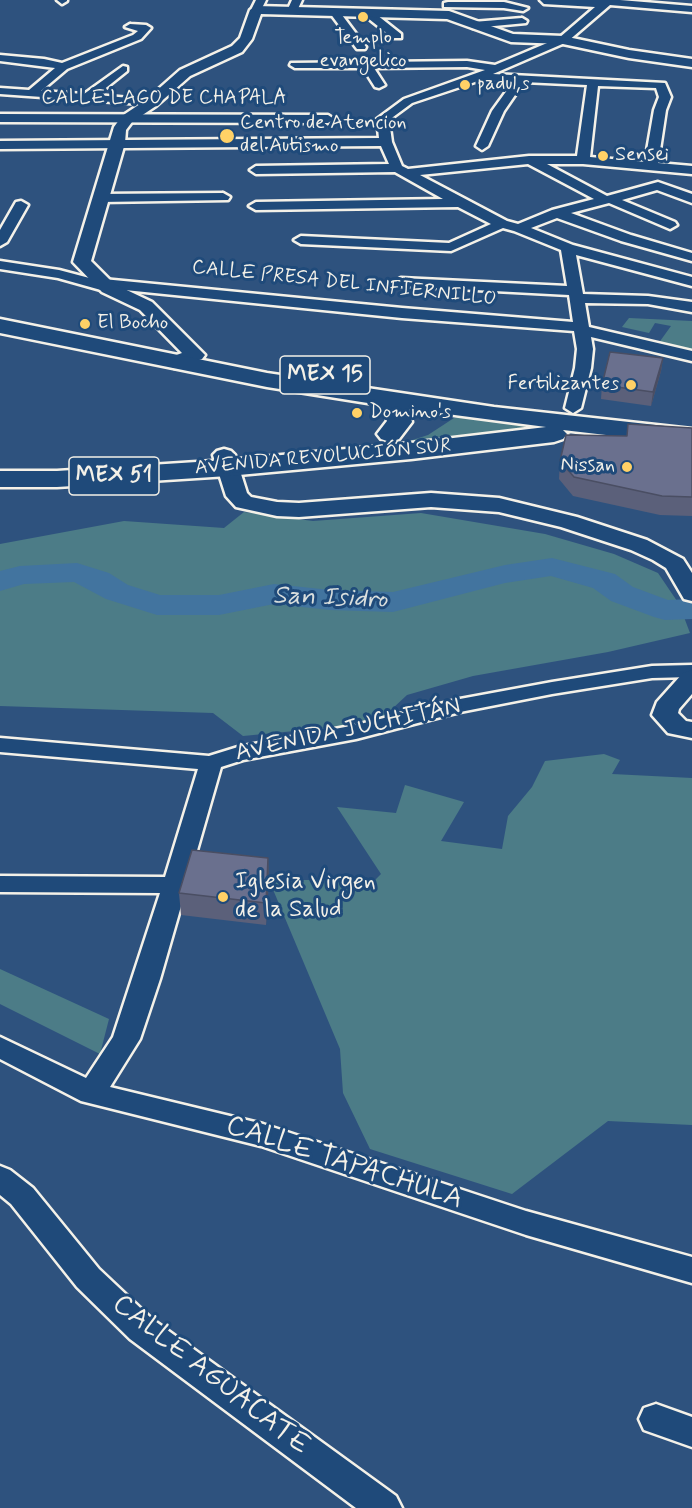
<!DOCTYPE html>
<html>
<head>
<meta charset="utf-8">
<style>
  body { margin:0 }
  canvas { display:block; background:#2e527e }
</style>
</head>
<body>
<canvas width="692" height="1508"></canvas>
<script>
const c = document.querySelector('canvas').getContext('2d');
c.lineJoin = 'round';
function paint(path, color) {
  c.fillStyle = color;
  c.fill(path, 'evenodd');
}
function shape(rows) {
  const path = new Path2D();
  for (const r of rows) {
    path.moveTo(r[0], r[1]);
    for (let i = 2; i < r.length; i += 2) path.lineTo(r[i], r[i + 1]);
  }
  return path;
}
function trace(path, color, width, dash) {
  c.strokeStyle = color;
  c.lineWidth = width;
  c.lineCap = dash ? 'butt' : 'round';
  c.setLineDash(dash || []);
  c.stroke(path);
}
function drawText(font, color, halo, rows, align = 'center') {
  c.font = font + ' Mynerve,sans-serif';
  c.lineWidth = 6;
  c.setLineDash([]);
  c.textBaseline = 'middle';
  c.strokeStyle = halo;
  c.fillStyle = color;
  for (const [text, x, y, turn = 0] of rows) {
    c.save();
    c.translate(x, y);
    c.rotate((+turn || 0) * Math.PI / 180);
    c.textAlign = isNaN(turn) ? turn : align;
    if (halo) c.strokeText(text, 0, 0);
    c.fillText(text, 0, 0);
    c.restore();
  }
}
const green = shape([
  [629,318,692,321,692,354,658,344,671,326,655,323,649,333,622,327],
  [468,416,547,427,542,430,400,444,428,435,454,418],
  [244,512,313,521,421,513,545,534,614,554,658,573,679,604,690,633,608,652,473,676,407,695,377,723,243,736,213,713,0,706,0,544,124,521,224,528],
  [604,754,620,760,612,774,692,778,692,1125,608,1121,512,1194,370,1149,343,1093,340,1049,269,880,375,880,381,874,337,807,396,813,405,785,464,802,441,841,502,849,508,816,532,787,545,761],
  [0,969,109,1019,100,1054,0,1004]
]);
const river = shape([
  [552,558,615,574,633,587,668,600,692,599,692,619,665,620,654,617,611,601,593,588,551,576,505,583,393,612,330,610,274,604,219,615,157,615,106,599,74,582,24,584,0,591,0,571,20,566,77,563,109,573,128,585,160,595,219,595,274,584,330,590,393,592,505,565,552,558]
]);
const minor = shape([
  [57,0,67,0,67,1,62,4,57,0],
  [256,0,266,0,260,12,256,13,251,10,256,0],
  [292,0,302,0,296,13,292,14,287,11,292,0],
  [540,0,620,0,692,6,692,12,610,5,567,42,493,74,665,83,671,97,666,110,658,163,692,166,692,174,583,164,547,164,607,196,658,182,692,194,692,203,657,190,622,200,675,222,677,225,670,229,609,203,571,213,631,235,692,253,692,261,621,241,557,218,531,228,573,245,692,277,692,286,576,255,583,294,648,296,692,302,692,312,648,304,585,303,589,327,692,351,692,361,591,337,593,349,591,368,581,408,573,413,565,408,575,368,577,349,574,331,402,318,115,289,108,292,58,278,0,269,0,261,59,270,97,280,103,279,402,308,573,322,569,295,401,286,394,282,401,278,567,286,561,250,514,231,503,228,451,251,301,244,294,240,301,236,449,243,491,224,458,207,256,210,249,206,256,202,443,199,395,172,256,174,250,170,256,166,389,164,381,146,0,149,0,141,379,138,377,119,404,99,485,70,467,67,374,68,385,85,379,88,375,87,363,68,295,68,290,65,291,63,467,61,495,65,559,38,595,7,544,4,540,0],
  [481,80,513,82,492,111,476,146,482,150,488,146,504,111,524,82,587,85,577,156,529,156,408,169,402,166,392,142,389,120,412,103,481,80],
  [598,86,656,88,659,97,654,110,645,162,590,157,598,86],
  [528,164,594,199,552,210,518,224,507,221,420,175,528,164],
  [448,2,504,2,528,8,523,11,504,8,444,7,444,3,448,2],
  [331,11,339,11,366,47,365,49,357,49,330,13,331,11],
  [364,11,372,11,401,34,401,38,393,38,364,15,364,11],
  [522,18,527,21,526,23,473,28,468,25,473,22,522,18],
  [130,24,146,25,151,28,141,39,67,69,41,91,84,94,123,66,127,67,127,71,97,95,151,100,157,103,155,105,0,94,0,88,29,90,55,68,0,61,0,55,44,59,62,63,133,35,138,31,125,27,130,24],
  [0,114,328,115,334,119,328,123,0,122,0,114],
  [223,193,230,197,228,200,101,202,94,198,101,194,223,193],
  [21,201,28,205,7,242,0,246,0,230,16,202,21,201],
  [692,665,692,677,652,678,552,694,460,712,356,739,243,760,221,767,160,979,140,1039,110,1087,263,1124,526,1211,692,1257,692,1283,526,1235,261,1146,81,1101,0,1059,0,1037,86,1078,113,1037,160,893,0,892,0,876,165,877,198,769,0,752,0,738,209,756,238,747,356,725,460,699,552,682,652,666,692,665],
  [0,1166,10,1170,33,1188,99,1269,152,1319,396,1496,402,1508,356,1508,130,1339,77,1287,11,1204,0,1195,0,1166],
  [656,1404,692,1417,692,1447,644,1430,639,1419,644,1408,656,1404]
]);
const tertiary = shape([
  [256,6,449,11,513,34,563,36,629,50,692,59,692,67,629,58,563,44,511,42,447,19,261,14,252,39,242,52,190,76,156,106,132,122,126,130,125,143,91,261,114,284,152,302,205,355,202,359,175,368,168,366,165,362,168,358,182,353,140,310,102,292,73,262,114,127,122,116,146,100,180,70,232,46,240,38,250,10,256,6],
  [224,449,231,451,235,455,247,493,251,497,277,502,299,503,431,493,499,498,577,517,647,540,683,559,692,573,692,601,684,599,666,568,653,560,631,550,561,527,499,512,431,507,299,517,277,516,236,507,226,496,213,455,217,451,224,449],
  [692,670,692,694,679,709,678,713,686,721,692,722,692,738,668,733,652,715,657,702,683,673,692,670]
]);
const primary = shape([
  [0,319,267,373,494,407,692,429,692,445,563,430,567,434,563,439,554,442,411,459,228,476,57,487,0,487,0,471,57,471,228,460,411,443,546,427,409,409,412,422,399,439,390,442,381,439,377,434,387,421,386,413,374,404,267,387,0,333,0,319]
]);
const wall = shape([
  [663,358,661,371,651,406,601,399,602,385],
  [692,428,692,516,660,515,573,496,559,479,560,461,627,436],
  [268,858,269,880,266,925,181,915,179,893]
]);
const shadedWall = shape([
  [663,358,661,371,651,406,653,392],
  [268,858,269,880,266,925,266,903]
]);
const building = shape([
  [610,352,663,358,653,392,602,385,610,352],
  [628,424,692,428,692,497,662,496,574,477,560,461,566,435,627,436,628,424],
  [192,850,268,858,266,903,179,893,192,850]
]);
const markers = [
  [363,17,6,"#ffd166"],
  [465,85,6,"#ffd166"],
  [227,136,8,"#ffd166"],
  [603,156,6,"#ffd166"],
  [85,324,6,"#ffd166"],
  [631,385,6,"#ffd166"],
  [357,413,6,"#ffd166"],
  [627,467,6,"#ffd166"],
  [223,897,6,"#ffd166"]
];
const farPoinames = [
  ["Templo",363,39,"center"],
  ["evangelico",363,62,"center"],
  ["padul,s",477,85],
  ["Centro de Atencion",240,124],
  ["del Autismo",240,147],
  ["Sensei",615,156],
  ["El Bocho",97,324],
  ["Fertilizantes",619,385,"right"],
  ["Domino's",369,413],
  ["Nissan",615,467,"right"]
];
const farStreetnames = [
  ["CALLE LAGO DE CHAPALA",164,99],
  ["CALLE PRESA DEL INFIERNILLO",344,284,6],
  ["AVENIDA REVOLUCIÓN SUR",323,458,-5]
];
const shields = [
  [325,375,90],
  [114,476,90]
];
const shieldNames = [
  ["MEX 15",325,375],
  ["MEX 51",114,476]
];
const streetNames = [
  ["AVENIDA JUCHITÁN",348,731,-12]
];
const poiNames = [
  ["Iglesia Virgen",235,883],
  ["de la Salud",235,911]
];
const waterNames = [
  ["San Isidro",330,599,2]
];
const nearStreetnames = [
  ["CALLE TAPACHULA",344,1164,18],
  ["CALLE AGUACATE",210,1376,38]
];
paint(green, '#4c7c87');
paint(river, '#42749f');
trace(minor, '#f4f1e8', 5);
trace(tertiary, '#f4f1e8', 5);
trace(primary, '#f4f1e8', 5);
paint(minor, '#1f4a7a');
paint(tertiary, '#1f4a7a');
paint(primary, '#1f4a7a');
paint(wall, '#5b607a');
paint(shadedWall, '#4a4e63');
paint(building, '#6a708e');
trace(building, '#4a4e63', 1.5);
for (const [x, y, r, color] of markers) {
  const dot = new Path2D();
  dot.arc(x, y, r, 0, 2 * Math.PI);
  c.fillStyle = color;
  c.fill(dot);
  trace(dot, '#1f4a7a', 2);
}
drawText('20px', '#f4f1e8', '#1f4a7a', farPoinames, 'left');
drawText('20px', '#f4f1e8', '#1f4a7a', farStreetnames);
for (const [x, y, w] of shields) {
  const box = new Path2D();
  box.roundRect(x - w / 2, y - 19, w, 38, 4.5);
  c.fillStyle = '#1f4a7a';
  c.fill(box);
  trace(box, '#f4f1e8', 1.5);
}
drawText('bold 22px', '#f4f1e8', null, shieldNames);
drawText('24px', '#f4f1e8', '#1f4a7a', streetNames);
drawText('24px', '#f4f1e8', '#1f4a7a', poiNames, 'left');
drawText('italic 26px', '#d9dedd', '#1f4a7a', waterNames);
drawText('28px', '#f4f1e8', '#1f4a7a', nearStreetnames);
</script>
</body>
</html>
